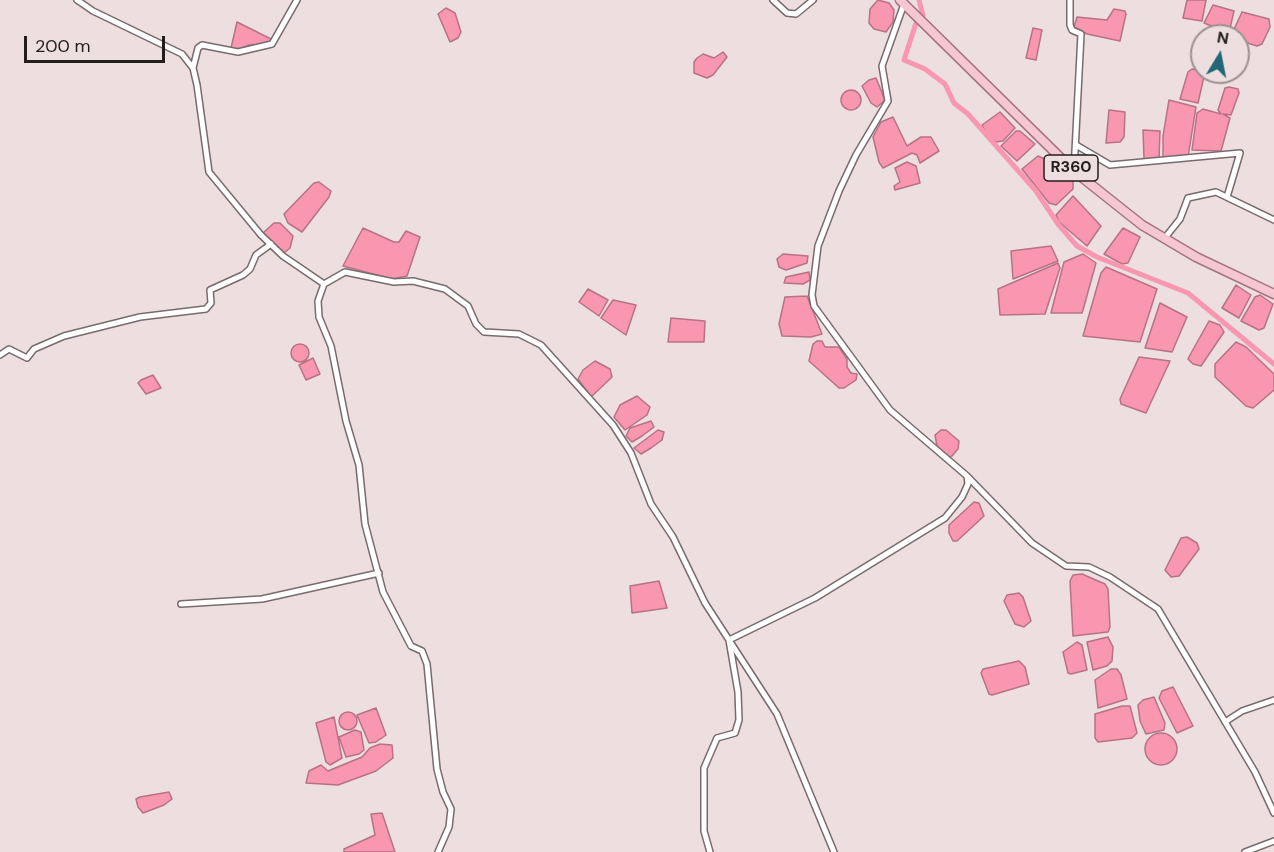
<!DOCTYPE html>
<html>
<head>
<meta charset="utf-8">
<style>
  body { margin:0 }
  #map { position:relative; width:1274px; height:852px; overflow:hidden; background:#eddee0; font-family:"DM Sans",sans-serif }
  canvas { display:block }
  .north { position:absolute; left:1190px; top:24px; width:60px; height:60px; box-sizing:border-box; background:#eddee0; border:2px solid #9c9192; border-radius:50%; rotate:10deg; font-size:16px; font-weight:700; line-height:24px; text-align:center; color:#231d1e }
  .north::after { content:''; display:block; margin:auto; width:21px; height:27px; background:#216776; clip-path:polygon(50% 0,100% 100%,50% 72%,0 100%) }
  .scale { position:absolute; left:24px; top:36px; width:141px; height:27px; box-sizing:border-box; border:3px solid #231d1e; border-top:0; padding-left:8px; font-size:18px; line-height:21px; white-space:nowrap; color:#231d1e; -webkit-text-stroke:4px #eddee0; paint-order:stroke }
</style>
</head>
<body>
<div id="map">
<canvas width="1274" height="852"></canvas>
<div class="north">N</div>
<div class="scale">200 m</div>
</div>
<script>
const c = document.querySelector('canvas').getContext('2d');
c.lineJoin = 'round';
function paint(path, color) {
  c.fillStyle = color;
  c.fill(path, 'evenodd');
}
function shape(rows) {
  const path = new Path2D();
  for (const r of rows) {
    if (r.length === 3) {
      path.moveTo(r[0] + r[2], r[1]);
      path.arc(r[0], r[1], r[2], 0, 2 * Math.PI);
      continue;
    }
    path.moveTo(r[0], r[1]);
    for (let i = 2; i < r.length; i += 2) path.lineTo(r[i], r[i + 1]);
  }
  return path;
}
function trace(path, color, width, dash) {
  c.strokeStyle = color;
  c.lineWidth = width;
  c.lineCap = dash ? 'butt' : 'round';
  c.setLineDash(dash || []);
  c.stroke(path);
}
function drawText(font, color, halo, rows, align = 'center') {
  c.font = font + ' "DM Sans",sans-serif';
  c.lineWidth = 6;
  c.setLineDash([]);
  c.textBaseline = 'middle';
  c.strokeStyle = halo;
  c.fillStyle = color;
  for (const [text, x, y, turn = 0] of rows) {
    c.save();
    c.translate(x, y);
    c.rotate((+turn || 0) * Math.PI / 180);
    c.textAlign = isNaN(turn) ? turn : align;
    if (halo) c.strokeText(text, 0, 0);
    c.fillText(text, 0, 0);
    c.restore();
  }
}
const water = shape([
  [878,0,889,3,894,10,893,22,886,32,874,29,869,23,870,9,878,0],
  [1187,0,1206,0,1202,21,1183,18,1187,0],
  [1213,5,1234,11,1229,33,1204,23,1213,5],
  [446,8,455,13,461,32,458,38,450,42,438,14,446,8],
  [1114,9,1125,11,1126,14,1120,41,1087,34,1074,27,1077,17,1107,20,1114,9],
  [1242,12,1269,19,1270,27,1262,44,1257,46,1238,40,1238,36,1231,36,1242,12],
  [237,22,271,39,270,44,249,45,238,50,231,48,237,22],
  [1033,28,1042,30,1036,60,1026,58,1033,28],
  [723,52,727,57,713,75,707,78,694,73,694,62,697,58,703,54,714,58,723,52],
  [1192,69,1205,72,1198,103,1180,99,1188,72,1192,69],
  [876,78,885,100,877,107,871,103,862,86,869,80,876,78],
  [1229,87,1238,89,1239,93,1231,115,1223,114,1230,118,1221,151,1192,150,1197,113,1203,109,1221,114,1218,110,1225,88,1229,87],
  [851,100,10],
  [1169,100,1196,107,1188,157,1163,158,1163,136,1169,100],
  [1109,110,1125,112,1124,137,1120,142,1106,143,1109,110],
  [1000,112,1015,128,1003,141,996,142,987,135,982,125,1000,112],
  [893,117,907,146,921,137,931,137,939,151,920,163,917,155,912,153,883,168,879,162,873,137,881,122,893,117],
  [1143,130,1160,131,1159,159,1144,159,1143,130],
  [1016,131,1020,131,1035,144,1017,161,1001,146,1016,131],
  [1038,156,1051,162,1073,182,1073,189,1056,205,1049,203,1022,169,1038,156],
  [907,162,916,166,920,183,895,190,894,186,900,182,895,168,907,162],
  [319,182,331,191,329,197,302,232,288,223,284,214,314,183,319,182],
  [1073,196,1101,226,1087,246,1059,222,1056,215,1073,196],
  [274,223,280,223,293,236,290,248,284,253,263,233,274,223],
  [363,228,394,242,399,242,406,231,420,237,407,276,392,279,343,266,363,228],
  [1123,228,1140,237,1128,263,1122,264,1104,254,1123,228],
  [1051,246,1058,261,1013,279,1011,251,1051,246],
  [783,254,808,256,807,263,786,270,779,267,777,259,783,254],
  [1083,254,1096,263,1083,310,1082,313,1051,313,1064,262,1083,254],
  [1058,263,1060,268,1045,314,1000,315,998,289,1058,263],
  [1106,267,1157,289,1140,342,1083,336,1101,273,1106,267],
  [809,272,810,280,803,284,784,283,786,277,809,272],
  [1236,285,1251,295,1239,318,1222,308,1236,285],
  [588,289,608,300,599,316,579,302,588,289],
  [1260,295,1273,304,1264,328,1259,330,1241,321,1255,297,1260,295],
  [807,296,822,334,811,337,782,336,779,324,785,297,807,296],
  [613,300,636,305,626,335,601,318,613,300],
  [1160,303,1187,317,1172,352,1145,348,1160,303],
  [671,318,705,321,704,342,668,342,671,318],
  [1209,321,1220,325,1224,332,1201,366,1193,364,1188,359,1190,355,1209,321],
  [817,341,822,341,825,347,839,347,847,359,847,367,851,373,857,374,856,380,844,388,839,388,809,361,813,344,817,341],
  [1236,342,1246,347,1274,374,1274,390,1253,408,1246,406,1215,377,1215,364,1236,342],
  [300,353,9],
  [1139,357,1170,361,1146,413,1121,404,1120,399,1139,357],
  [313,358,320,374,306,380,299,365,313,358],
  [595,361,610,369,612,377,591,397,578,379,583,370,595,361],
  [153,375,161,388,146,394,138,383,141,380,153,375],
  [637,396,650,407,647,415,625,430,614,417,620,405,637,396],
  [651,421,654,427,642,436,632,442,626,436,630,428,651,421],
  [658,430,664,432,662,440,651,448,641,454,634,448,658,430],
  [941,430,946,430,959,441,958,449,952,456,948,457,937,446,935,435,941,430],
  [974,502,979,503,984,516,957,541,953,541,949,533,949,525,974,502],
  [1187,537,1197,543,1199,549,1179,576,1171,577,1165,570,1181,538,1187,537],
  [1082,574,1105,584,1108,589,1110,627,1108,632,1073,636,1070,581,1073,575,1082,574],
  [659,581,667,608,632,613,630,586,659,581],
  [1019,593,1023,597,1031,621,1024,627,1015,624,1004,601,1007,595,1019,593],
  [1108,637,1113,647,1112,661,1107,666,1093,670,1087,642,1108,637],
  [1077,642,1082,645,1087,670,1071,674,1068,673,1063,652,1077,642],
  [1019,661,1025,667,1029,684,992,695,989,694,981,673,983,669,1019,661],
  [1111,669,1117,669,1121,675,1127,699,1098,708,1095,680,1111,669],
  [1173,687,1193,726,1177,733,1159,698,1162,691,1173,687],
  [1154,697,1165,723,1164,730,1146,734,1140,721,1138,705,1143,700,1154,697],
  [1122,706,1130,706,1137,733,1132,738,1098,742,1095,738,1095,714,1122,706],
  [376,708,386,735,376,742,369,743,357,715,376,708],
  [348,721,9],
  [334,717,342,758,330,765,326,762,316,723,334,717],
  [355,730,361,732,364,750,359,754,346,757,339,737,355,730],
  [1161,749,16],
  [380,744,392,745,393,758,376,771,338,785,306,783,309,771,321,765,328,771,362,757,370,748,380,744],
  [169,792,172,799,164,805,143,813,138,807,136,799,140,797,169,792],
  [382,813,395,852,344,852,344,849,375,835,371,814,382,813]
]);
const canal = shape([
  [919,0,923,16],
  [916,23,904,60,925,69,945,84,954,103,968,114,1036,191,1058,224,1077,246,1097,257,1188,293,1274,364]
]);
const minor = shape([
  [77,0,93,11,182,54,193,68,197,85,209,172,261,235,283,256,324,284,345,272,394,282,413,281,445,289,468,306,476,324,484,332,519,334,541,345,613,425,631,453,651,504,673,537,705,603,729,640,738,692,739,720,735,733,717,738,704,768,704,831,710,852],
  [773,0,787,13,796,14,813,0],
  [1070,0,1070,25,1072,30,1081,34,1074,171],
  [193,68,198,48,202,45,238,52,272,44,297,0],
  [1076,145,1110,165,1240,153,1227,197],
  [1164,239,1180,219,1188,198,1216,192,1274,220],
  [324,284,318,301,319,317,331,346,346,421,359,465,365,524,383,592,411,646,422,651,427,664,437,769,443,792,451,809,449,827,438,852],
  [0,355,9,349,27,358,34,349,64,336,140,317,206,309,211,303,210,290,243,275,250,269,256,255,271,244],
  [968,477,1032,543,1066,566,1089,567,1110,577,1158,609,1255,772,1274,813],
  [181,604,262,599,379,573],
  [1225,722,1242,711,1274,700],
  [834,852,777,714,729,640,815,598,945,518,962,497,968,484,967,476,890,410,814,306,812,295,818,246,839,191,856,155,888,101,882,66,904,4],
  [1245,852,1274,841]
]);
const primary = shape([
  [900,0,1074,171,1113,202,1142,225,1196,257,1274,294]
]);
const shields = [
  [1071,168,54]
];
const shieldNames = [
  ["R360",1071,168]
];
paint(water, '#f897af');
trace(water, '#b87284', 1.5);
trace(canal, '#f897af', 5);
trace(minor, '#786b6d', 8);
trace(primary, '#a6737f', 11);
trace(minor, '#fff', 5);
trace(primary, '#f4c7d1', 8);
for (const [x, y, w] of shields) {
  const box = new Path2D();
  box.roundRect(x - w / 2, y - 13, w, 26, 4.5);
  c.fillStyle = '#eddee0';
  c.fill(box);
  trace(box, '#231d1e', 1.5);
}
drawText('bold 16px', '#231d1e', null, shieldNames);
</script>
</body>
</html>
